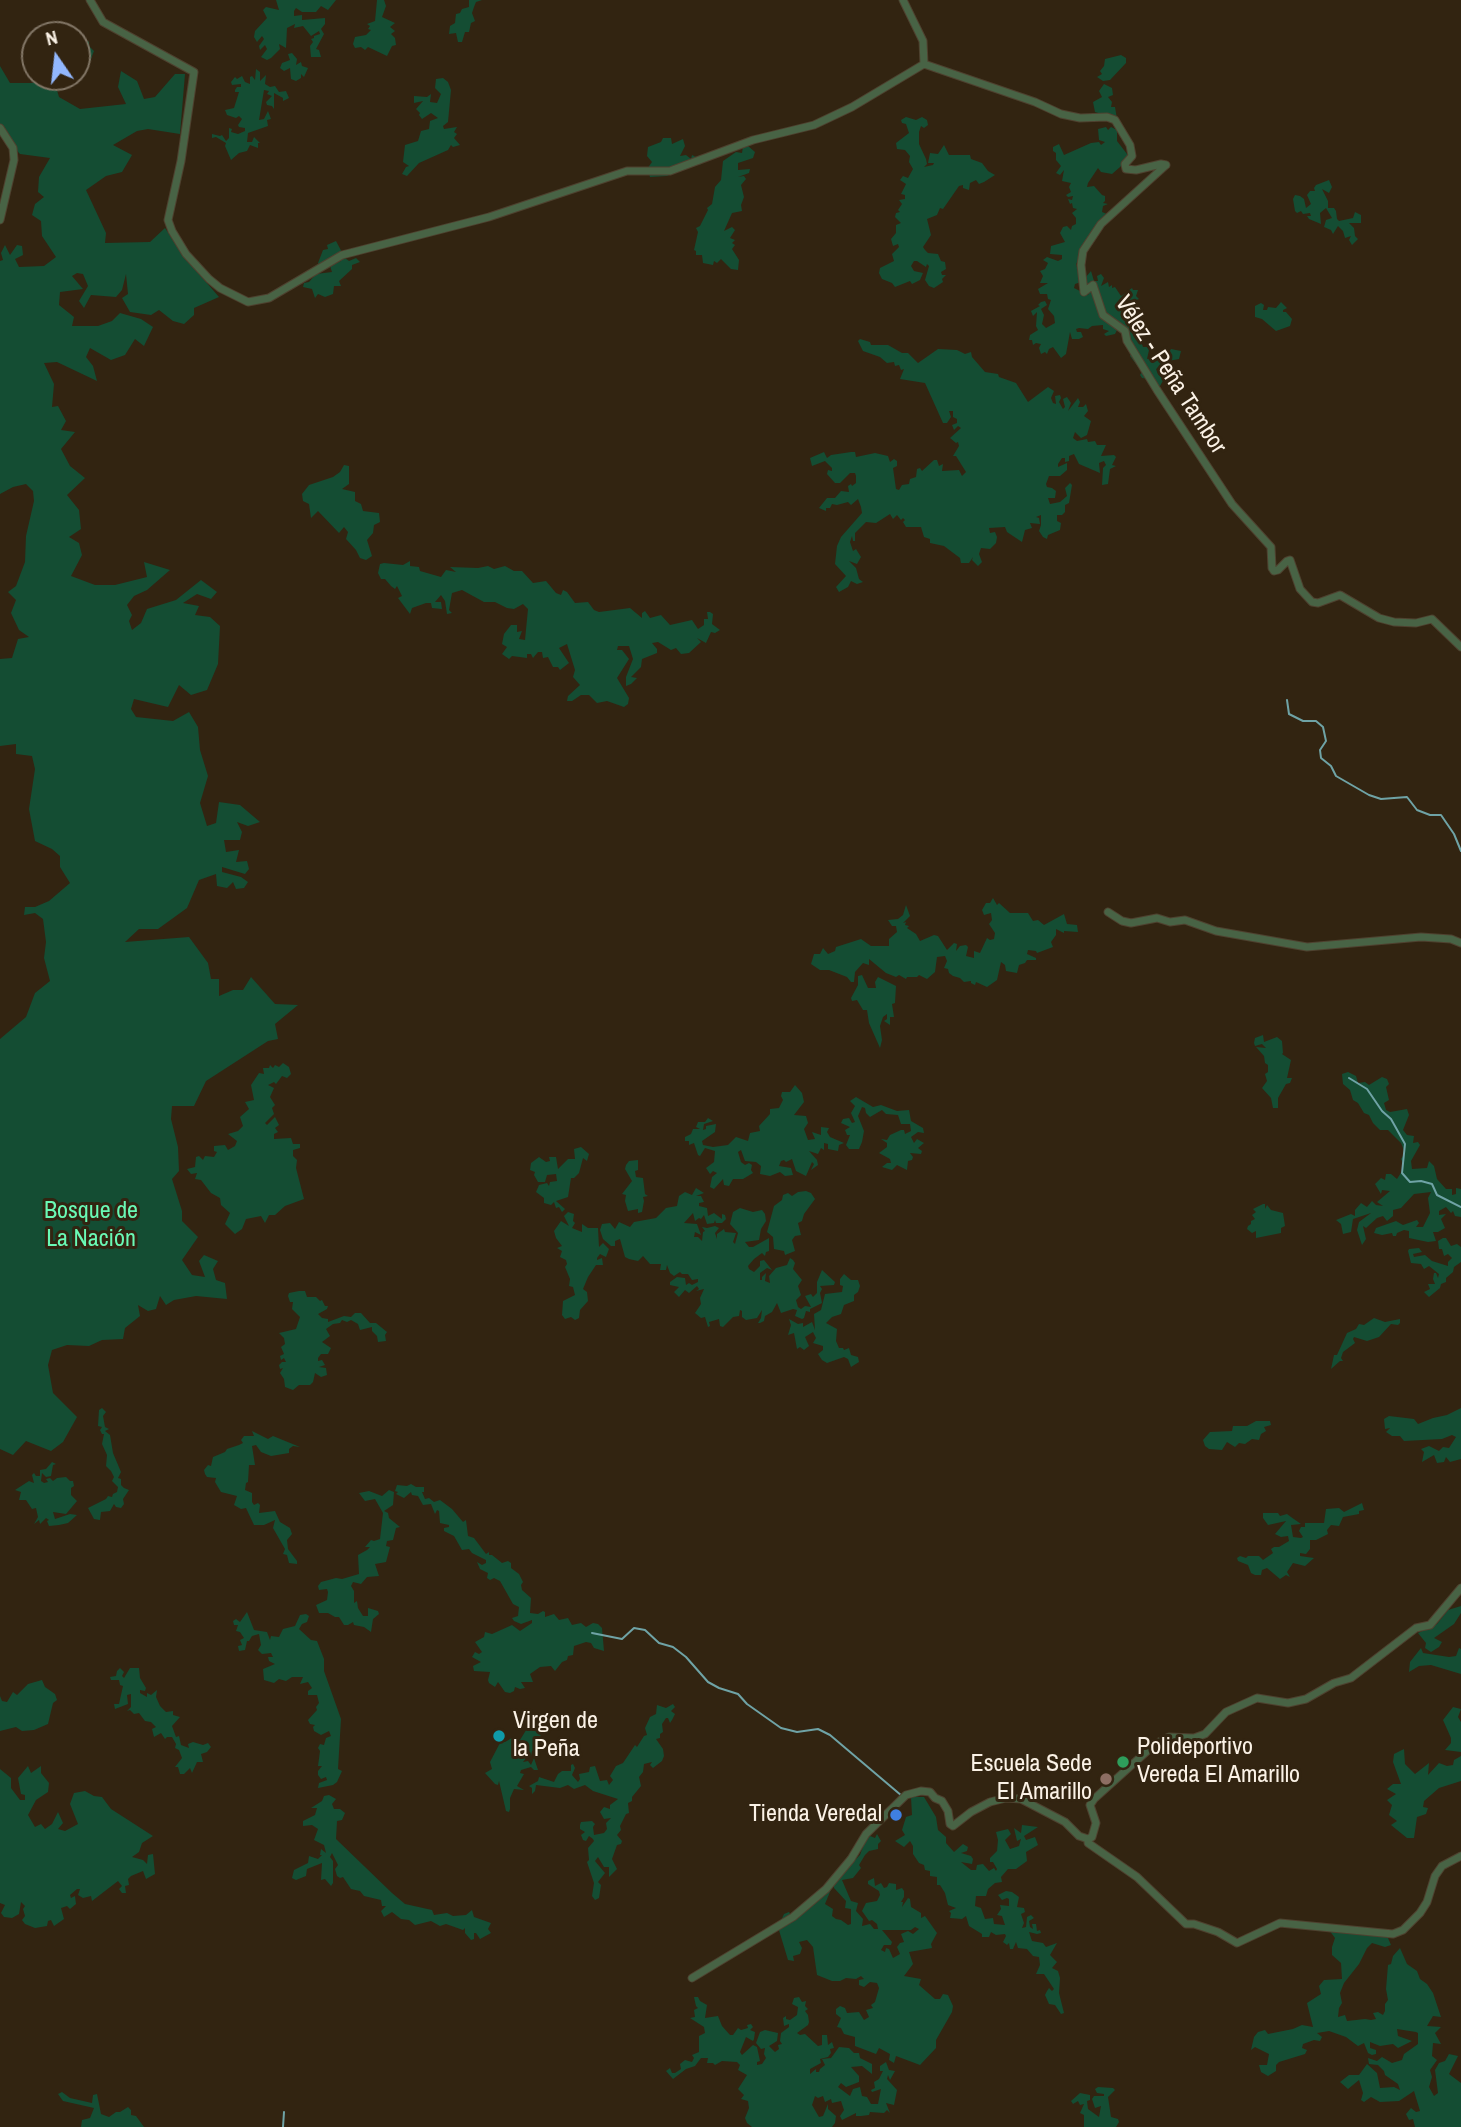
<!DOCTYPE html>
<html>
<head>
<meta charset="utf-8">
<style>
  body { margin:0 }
  #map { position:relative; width:1461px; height:2127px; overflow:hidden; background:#322411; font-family:"Archivo Narrow",sans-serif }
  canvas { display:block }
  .north { position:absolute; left:21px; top:21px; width:70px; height:70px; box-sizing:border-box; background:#322411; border:2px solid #827666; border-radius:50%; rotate:346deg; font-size:19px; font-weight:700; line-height:28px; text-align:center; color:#fbf2e6 }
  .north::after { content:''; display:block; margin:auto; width:24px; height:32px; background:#92b7fd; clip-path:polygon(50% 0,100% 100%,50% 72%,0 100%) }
</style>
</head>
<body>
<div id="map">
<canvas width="1461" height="2127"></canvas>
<div class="north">N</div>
</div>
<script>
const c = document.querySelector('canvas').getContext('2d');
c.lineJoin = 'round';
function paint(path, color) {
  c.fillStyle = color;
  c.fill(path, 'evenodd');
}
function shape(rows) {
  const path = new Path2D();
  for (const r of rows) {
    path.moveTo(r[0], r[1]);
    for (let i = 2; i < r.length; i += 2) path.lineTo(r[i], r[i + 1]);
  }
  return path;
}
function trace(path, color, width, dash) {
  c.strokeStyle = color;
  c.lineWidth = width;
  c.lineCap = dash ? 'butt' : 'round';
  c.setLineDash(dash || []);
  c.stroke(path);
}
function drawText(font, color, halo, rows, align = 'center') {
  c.font = font + ' "Archivo Narrow",sans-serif';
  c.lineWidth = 6;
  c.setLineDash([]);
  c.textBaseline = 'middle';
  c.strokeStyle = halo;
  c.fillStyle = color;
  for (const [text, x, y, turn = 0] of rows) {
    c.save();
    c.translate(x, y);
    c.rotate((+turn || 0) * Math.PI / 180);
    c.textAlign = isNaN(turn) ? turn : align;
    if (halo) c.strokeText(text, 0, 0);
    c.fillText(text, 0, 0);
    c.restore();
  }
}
const green = shape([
  [276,0,336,0,328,10,321,6,316,12,302,12,296,8,294,11,294,16,302,15,302,20,325,18,325,24,321,29,324,34,316,49,319,50,321,57,311,57,310,46,313,42,311,39,314,38,314,36,320,34,319,31,311,36,303,26,294,28,295,24,287,28,286,48,279,44,280,49,271,58,267,60,261,57,267,49,265,45,260,50,259,46,264,39,262,36,257,42,254,37,255,31,267,18,263,10,266,7,279,10],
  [377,0,384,0,386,6,382,17,395,23,390,27,395,31,391,34,395,38,396,45,392,46,387,56,368,47,365,50,361,47,355,48,353,44,355,37,366,35,371,30,368,29,370,26,367,24,375,21],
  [469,0,482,0,476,2,474,7,472,13,475,21,471,23,469,32,465,32,462,42,458,42,456,33,449,34,450,26,455,23,456,14,460,13,462,9,469,7],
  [75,33,89,42,89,46,94,51,89,64,84,65,82,72,77,73,77,35,73,35],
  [292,53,297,59,296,65,301,62,302,66,308,68,304,77,301,74,301,78,296,81,291,79,290,68,284,71,280,68,282,63,290,60,288,54],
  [1121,55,1126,58,1126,63,1110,80,1103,81,1097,77,1102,74,1100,71,1104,66,1105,59],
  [0,66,10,83,33,83,38,77,53,77,59,97,80,109,126,104,118,87,121,71,137,81,144,99,155,97,175,74,185,74,180,134,148,129,137,131,113,145,132,155,122,172,106,176,86,190,106,233,105,243,150,242,165,228,186,259,219,297,194,308,194,315,184,324,173,321,159,310,151,315,130,312,122,298,128,294,126,274,122,290,116,297,91,295,84,308,79,301,88,286,83,274,77,273,72,276,83,289,60,292,59,305,74,317,72,326,98,326,112,321,120,313,141,319,153,327,144,346,135,339,125,355,111,360,90,348,86,357,93,366,97,381,57,362,44,363,54,384,52,407,58,406,66,421,61,430,75,432,61,449,70,466,85,478,67,495,79,510,81,529,69,537,79,543,82,555,71,576,95,585,115,585,147,577,144,562,170,570,147,590,134,596,127,605,132,615,129,621,132,630,141,623,147,609,176,600,201,580,217,592,211,599,197,594,183,603,199,606,195,615,210,617,220,626,218,664,207,690,191,695,179,685,168,707,134,699,131,709,136,717,173,721,189,712,198,727,200,750,208,776,200,803,207,826,216,823,219,802,240,805,260,822,248,826,237,822,242,832,240,840,224,840,226,852,239,850,236,862,247,861,249,869,245,874,222,867,222,872,241,877,248,882,244,888,236,889,233,882,227,888,217,886,216,874,199,880,187,908,158,929,139,929,125,942,189,937,208,963,211,979,219,979,219,996,233,990,243,990,251,977,275,1004,298,1005,275,1024,278,1039,268,1041,206,1081,194,1106,172,1106,171,1119,178,1147,179,1171,172,1179,182,1211,182,1221,198,1237,182,1260,192,1275,205,1277,199,1261,204,1255,218,1261,213,1269,216,1280,225,1283,227,1299,196,1296,174,1300,166,1305,160,1296,156,1309,148,1311,138,1305,140,1316,125,1328,123,1339,102,1340,89,1346,67,1345,52,1350,48,1365,53,1393,77,1417,63,1442,51,1451,26,1441,13,1455,0,1449,0,1039,26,1017,35,993,50,981,44,958,46,942,43,919,35,913,24,915,25,907,35,907,49,901,70,883,60,867,60,856,52,849,35,841,29,809,35,769,32,756,16,754,16,744,0,746,0,659,12,658,18,639,29,637,19,630,11,613,16,600,8,592,16,586,25,562,26,536,34,501,33,491,26,484,13,487,0,494,0,261,3,260,1,253,5,245,10,255,17,245,22,246,23,255,15,259,19,267,44,266,56,257,42,236,41,221,32,215,35,204,44,197,38,192,39,177,50,158,20,154,0,133],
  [256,69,260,72,260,81,266,75,265,84,270,87,275,86,279,92,286,91,289,98,283,101,283,98,274,93,274,109,272,106,267,105,266,102,272,96,267,94,269,91,264,90,259,120,264,119,268,111,271,119,267,120,268,126,248,133,247,142,252,142,254,137,260,143,258,143,258,148,250,145,247,151,239,153,231,160,225,146,226,143,216,137,212,138,212,134,220,136,222,135,226,141,229,138,229,128,232,129,231,132,238,134,245,131,245,128,239,127,238,125,242,119,239,116,236,118,227,115,225,110,234,108,239,92,235,92,235,90,237,87,241,87,241,84,232,85,231,82,235,77,237,79,242,76,245,82,250,84,250,77,252,76,255,80],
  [443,78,448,82,451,90,448,122,443,126,444,129,457,127,454,132,457,134,454,138,460,145,453,147,451,145,448,150,419,163,407,176,402,174,406,167,409,166,403,162,405,145,418,141,421,131,429,129,430,121,438,118,431,113,422,119,419,115,420,113,416,109,423,101,414,103,414,96,427,97,431,94,430,102,437,103,441,94,435,88,436,79],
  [1104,84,1112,88,1113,95,1108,97,1112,102,1111,107,1115,107,1117,119,1095,112,1093,102,1102,97,1099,91],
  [906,117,916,120,922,117,927,120,928,125,924,128,921,126,919,132,919,144,926,159,927,164,924,167,933,165,934,163,928,163,930,153,938,154,944,145,949,155,970,155,971,159,982,163,988,171,995,175,984,182,979,184,976,180,970,183,969,190,963,188,963,185,959,186,943,209,940,208,937,215,927,219,931,235,923,247,925,250,928,253,938,254,941,261,945,262,946,269,941,272,942,275,946,275,942,279,943,282,934,288,929,286,925,280,929,266,927,264,926,267,917,261,914,261,911,266,914,271,923,273,920,280,912,284,910,281,895,287,892,283,882,279,879,273,880,268,894,261,892,254,899,247,898,244,893,246,891,239,896,233,896,225,901,223,895,217,896,213,900,212,898,210,902,204,899,200,905,199,905,195,901,194,906,184,900,180,903,176,908,178,913,169,909,162,910,156,905,150,897,149,896,143,909,133,906,124,902,123,901,120],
  [1106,127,1108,130,1111,127,1117,130,1117,141,1127,154,1127,161,1112,174,1101,172,1098,168,1088,183,1087,187,1094,186,1102,195,1105,196,1105,201,1103,203,1108,204,1103,206,1102,212,1107,214,1076,264,1081,282,1075,284,1074,288,1088,295,1093,284,1087,284,1085,278,1091,271,1094,281,1098,281,1097,276,1101,274,1104,278,1101,286,1108,282,1109,287,1112,285,1112,288,1115,287,1121,296,1132,288,1133,290,1138,290,1136,296,1139,299,1127,303,1128,306,1131,304,1132,308,1137,309,1131,320,1135,321,1135,318,1137,322,1134,332,1139,336,1143,347,1147,347,1149,350,1147,359,1163,355,1166,358,1171,349,1181,351,1179,359,1168,361,1156,369,1158,374,1164,379,1160,386,1152,385,1148,383,1149,379,1142,378,1140,375,1142,372,1130,356,1131,352,1126,347,1125,334,1118,328,1115,334,1106,336,1104,334,1109,331,1103,329,1103,325,1092,326,1088,329,1079,328,1076,329,1077,332,1081,332,1083,337,1079,339,1072,339,1070,332,1066,354,1061,358,1053,347,1049,349,1047,354,1045,352,1041,354,1039,348,1041,344,1036,343,1033,345,1032,340,1029,340,1030,335,1038,330,1036,326,1037,312,1033,316,1031,311,1040,306,1038,305,1041,302,1045,301,1047,305,1041,309,1044,315,1042,324,1046,328,1055,323,1054,316,1048,309,1051,300,1048,299,1047,294,1040,294,1038,289,1048,283,1040,283,1043,276,1040,271,1045,269,1048,263,1043,260,1047,257,1058,261,1062,259,1062,255,1050,254,1051,246,1065,242,1060,233,1063,227,1067,226,1071,230,1072,226,1076,224,1076,218,1072,213,1077,209,1073,208,1072,203,1070,204,1068,199,1072,200,1073,196,1068,197,1066,195,1071,192,1069,187,1071,183,1062,181,1064,170,1060,175,1056,173,1061,166,1056,160,1056,153,1053,151,1053,147,1059,144,1064,155,1091,143,1099,142,1101,145,1105,142,1099,140,1098,129],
  [663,138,671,138,672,144,683,139,685,146,680,156,686,155,691,159,692,155,698,158,700,156,703,159,702,164,683,168,667,176,650,177,647,169,652,162,647,156,648,147,661,142],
  [743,146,748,146,755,152,753,158,738,163,738,170,750,169,749,173,738,177,744,176,746,179,741,185,744,197,741,205,742,211,732,213,724,231,732,227,735,230,730,238,735,240,732,243,735,245,732,249,739,260,738,270,731,269,721,259,717,263,714,261,713,265,703,263,702,255,696,255,696,251,694,250,698,232,696,228,700,226,708,210,707,208,712,204,715,187,721,180,723,161,736,152,742,153],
  [1329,180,1332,187,1329,193,1322,189,1328,201,1328,208,1334,208,1336,211,1337,219,1339,221,1353,218,1355,212,1361,215,1361,223,1349,223,1354,228,1355,236,1358,239,1352,245,1349,240,1351,236,1345,238,1343,231,1338,226,1333,234,1331,230,1324,227,1326,220,1332,218,1326,208,1320,213,1321,224,1309,219,1307,216,1311,216,1310,213,1303,214,1301,211,1297,213,1295,211,1293,199,1295,195,1300,196,1304,199,1306,208,1311,204,1307,195,1310,191,1315,191,1314,188,1316,185],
  [336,241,345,258,349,261,356,258,360,262,352,265,352,269,339,281,341,286,334,286,333,294,325,297,318,294,315,298,312,289,303,287,304,283,309,282,316,274,332,272,330,266,341,261,341,259,320,266,318,263,323,250,328,249,327,245],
  [1281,302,1287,308,1283,310,1283,312,1286,312,1292,319,1290,326,1276,331,1262,319,1255,317,1255,306,1261,303,1264,305,1263,310,1267,310,1268,307,1276,308],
  [860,339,870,342,871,345,888,345,902,353,908,353,918,363,938,349,957,350,965,354,971,352,972,357,985,372,998,374,999,377,1016,383,1028,402,1048,387,1054,391,1051,398,1053,403,1056,404,1055,396,1060,395,1061,398,1059,402,1063,409,1065,407,1063,399,1067,397,1071,403,1068,411,1078,398,1080,402,1078,407,1083,407,1086,404,1088,411,1084,416,1091,421,1087,435,1081,438,1075,432,1073,438,1077,441,1087,439,1088,442,1095,441,1097,445,1106,445,1101,456,1114,455,1116,457,1112,465,1116,466,1110,469,1108,484,1102,485,1103,468,1106,465,1104,461,1099,463,1100,473,1079,464,1074,454,1069,456,1069,461,1065,462,1065,458,1062,458,1058,464,1058,467,1067,463,1067,470,1060,476,1049,476,1046,484,1047,487,1052,488,1056,491,1055,498,1048,498,1050,504,1060,502,1067,496,1065,488,1070,483,1072,485,1069,503,1065,505,1065,512,1062,515,1057,515,1057,521,1061,523,1060,530,1048,535,1047,539,1043,537,1039,531,1041,525,1041,515,1036,517,1039,518,1040,524,1030,523,1032,528,1025,530,1022,542,1007,532,1005,527,989,528,990,533,995,532,997,537,996,543,990,549,981,548,979,554,982,562,978,566,972,560,973,557,969,563,961,563,960,558,944,546,930,543,930,539,924,537,921,527,906,527,903,522,905,520,903,518,901,520,897,515,893,519,890,514,876,523,866,522,855,533,855,541,853,541,852,536,850,542,853,551,856,549,861,557,857,564,849,561,856,568,859,579,863,582,857,584,851,581,848,587,839,592,836,587,846,576,835,564,837,546,841,537,862,513,861,507,858,499,851,505,848,502,837,505,832,504,830,508,826,508,826,511,819,508,827,498,835,498,841,491,849,492,848,486,851,484,852,486,856,483,856,476,855,473,850,473,840,483,835,483,827,474,828,470,832,471,832,468,825,461,812,466,810,458,824,452,827,458,831,455,851,452,855,452,856,457,875,453,888,456,890,462,894,459,897,461,897,466,893,468,896,489,899,490,902,485,909,484,910,479,916,477,917,469,920,468,922,471,934,460,937,460,939,466,943,464,942,471,959,470,962,476,966,472,956,456,953,456,959,446,958,442,956,443,950,438,961,428,958,426,954,430,952,425,957,423,957,419,953,417,953,411,949,411,951,417,947,423,943,423,925,383,900,379,904,369,901,370,899,365,895,366,894,362,887,363,880,357,863,351,858,341],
  [344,465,349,466,349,484,342,489,355,492,355,501,361,504,363,511,379,513,380,522,374,525,373,533,367,540,372,556,366,560,360,558,356,550,346,539,348,532,344,527,339,533,318,511,311,518,309,504,303,501,302,494,309,485,333,477,340,472],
  [410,561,410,566,419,567,420,571,441,577,446,570,456,572,450,567,478,568,488,566,494,569,505,566,514,571,522,571,533,583,546,581,556,593,561,595,563,590,567,592,575,603,588,602,594,610,599,612,630,608,642,618,642,613,645,611,650,618,661,615,670,625,692,620,698,629,704,625,704,619,708,619,707,612,710,612,713,614,712,624,720,630,715,633,711,632,706,643,697,638,701,642,689,653,681,654,676,648,671,650,658,642,652,643,657,649,657,653,642,659,641,667,631,677,637,678,631,684,626,686,626,677,633,659,629,646,618,646,617,650,622,650,629,659,617,678,629,698,628,704,624,707,607,701,597,703,589,695,581,695,572,701,567,701,568,696,580,685,573,677,575,670,567,644,559,648,569,663,560,670,558,667,553,667,548,657,543,658,542,652,538,652,533,658,531,654,527,654,527,658,512,656,509,659,502,654,507,647,502,644,504,634,511,625,517,625,517,632,522,631,519,639,525,640,528,609,523,604,514,609,507,608,495,602,484,602,462,590,452,593,449,610,452,613,447,614,445,601,441,595,435,602,441,602,442,609,432,608,431,603,426,603,412,608,410,614,398,598,402,596,397,586,395,589,391,586,385,579,381,579,378,573,380,564,384,563,403,565],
  [993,898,997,905,999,903,1010,913,1028,913,1033,921,1038,920,1044,925,1064,914,1067,924,1077,925,1078,932,1064,931,1064,933,1056,929,1056,935,1051,942,1053,947,1037,953,1036,951,1028,950,1027,954,1036,958,1036,960,1027,960,1025,963,1019,965,1017,973,1006,971,1005,965,1001,962,997,980,987,987,976,982,975,985,971,983,971,981,964,982,960,978,953,976,949,973,948,969,944,968,947,961,945,956,937,957,935,972,927,979,919,975,917,977,907,977,906,979,899,975,896,977,886,973,869,959,869,965,863,963,855,972,854,982,851,982,847,977,829,970,820,970,811,964,814,954,820,954,823,948,828,954,835,951,836,947,861,939,871,946,889,946,889,939,897,932,896,926,892,926,888,920,898,919,903,915,906,905,910,916,903,923,906,922,905,925,909,926,907,928,916,934,920,941,934,935,938,936,947,950,954,943,957,944,956,951,960,946,966,945,968,947,966,956,974,958,974,951,980,953,987,938,990,940,994,939,995,933,989,924,992,920,991,913,984,915,982,910,986,903,990,903],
  [862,975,868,988,876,988,875,982,878,977,896,986,895,1003,892,1004,894,1017,890,1017,890,1025,884,1021,887,1019,887,1014,883,1017,880,1026,882,1040,880,1048,869,1023,867,1010,863,1010,857,1000,852,1001,851,998,858,985,858,976],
  [1263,1035,1264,1042,1277,1037,1282,1041,1283,1053,1282,1054,1291,1060,1287,1078,1292,1078,1290,1083,1286,1084,1278,1098,1278,1108,1273,1108,1271,1098,1262,1088,1267,1081,1265,1074,1268,1072,1268,1065,1265,1063,1264,1056,1256,1047,1266,1048,1262,1044,1255,1046,1254,1043,1255,1038],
  [283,1063,289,1067,291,1074,287,1078,282,1076,276,1084,274,1082,268,1085,274,1088,270,1097,275,1105,272,1108,274,1114,265,1123,267,1125,275,1117,279,1125,275,1128,278,1132,274,1134,274,1139,291,1138,293,1144,300,1144,300,1148,293,1150,293,1156,297,1160,296,1168,304,1199,285,1206,275,1215,269,1215,265,1223,261,1216,246,1219,242,1229,235,1234,225,1224,230,1213,221,1205,220,1198,211,1193,201,1180,195,1179,197,1173,191,1174,187,1169,195,1167,196,1157,199,1156,203,1160,205,1156,214,1157,217,1152,214,1151,214,1146,225,1145,228,1150,235,1146,237,1141,228,1134,238,1131,243,1126,240,1117,249,1109,245,1102,254,1100,251,1085,259,1073,264,1074,263,1068,269,1068,270,1065,273,1068,275,1065,279,1067],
  [1348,1072,1356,1076,1358,1083,1365,1082,1369,1085,1382,1077,1387,1079,1389,1084,1386,1087,1389,1100,1384,1103,1386,1110,1390,1112,1407,1109,1409,1115,1403,1130,1407,1135,1414,1136,1413,1143,1418,1142,1420,1145,1411,1161,1412,1169,1427,1168,1429,1161,1434,1166,1437,1179,1446,1189,1452,1189,1452,1195,1456,1194,1456,1188,1461,1189,1461,1217,1455,1216,1453,1211,1451,1213,1446,1207,1439,1211,1439,1215,1446,1214,1441,1219,1445,1228,1438,1232,1433,1232,1436,1241,1428,1242,1409,1238,1409,1231,1404,1230,1397,1233,1396,1236,1393,1236,1392,1233,1382,1235,1374,1233,1376,1228,1396,1221,1403,1225,1417,1220,1419,1223,1416,1227,1423,1227,1430,1213,1428,1198,1431,1192,1414,1194,1401,1208,1393,1210,1393,1216,1387,1221,1383,1216,1377,1218,1366,1228,1363,1226,1366,1239,1362,1245,1357,1230,1359,1222,1371,1213,1353,1219,1351,1232,1343,1234,1341,1224,1336,1220,1351,1214,1355,1216,1355,1210,1361,1203,1367,1207,1372,1201,1376,1205,1383,1206,1377,1202,1390,1191,1382,1190,1381,1194,1375,1184,1381,1178,1385,1180,1386,1174,1391,1174,1397,1179,1402,1171,1403,1163,1401,1159,1405,1153,1401,1143,1388,1130,1380,1130,1373,1123,1369,1115,1364,1113,1358,1103,1353,1100,1350,1090,1343,1084,1342,1074],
  [795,1085,802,1093,804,1102,794,1115,806,1116,808,1123,804,1129,808,1140,815,1139,812,1132,821,1135,821,1127,829,1128,827,1132,830,1137,844,1143,839,1145,838,1151,828,1149,828,1144,824,1143,824,1150,821,1148,818,1154,809,1151,817,1160,818,1165,811,1170,814,1164,812,1162,806,1176,796,1171,792,1159,786,1162,784,1160,781,1161,779,1166,791,1168,793,1175,785,1176,780,1172,770,1176,760,1174,761,1166,756,1162,745,1161,741,1150,738,1152,741,1162,745,1165,749,1163,752,1165,751,1170,753,1173,743,1179,733,1179,729,1186,724,1185,723,1179,714,1189,710,1187,712,1177,717,1173,713,1171,710,1174,706,1168,714,1162,715,1151,705,1148,700,1156,698,1155,694,1143,689,1145,689,1141,685,1141,685,1137,691,1134,693,1129,700,1129,696,1127,698,1122,705,1122,708,1118,713,1121,704,1124,703,1130,706,1129,706,1126,716,1124,715,1132,702,1141,703,1145,713,1147,728,1145,736,1137,748,1141,750,1133,760,1131,759,1126,770,1114,770,1109,779,1108,783,1100,781,1096,782,1092,790,1092],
  [856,1097,873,1107,881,1105,897,1111,909,1110,911,1121,923,1128,924,1133,918,1132,911,1137,914,1143,917,1139,924,1143,918,1148,922,1151,921,1154,910,1153,913,1157,912,1160,908,1161,907,1170,897,1165,892,1170,882,1167,887,1163,891,1163,890,1159,879,1153,887,1147,887,1143,881,1139,887,1140,890,1135,901,1130,904,1130,905,1134,911,1131,910,1124,901,1124,898,1115,886,1114,882,1110,870,1117,866,1113,865,1108,862,1107,858,1116,864,1131,862,1142,859,1149,849,1149,846,1145,850,1135,847,1135,845,1130,850,1127,841,1123,843,1119,849,1118,852,1123,855,1122,851,1113,855,1106,850,1101],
  [581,1147,589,1154,587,1161,583,1158,579,1173,574,1178,571,1178,568,1197,556,1201,565,1209,562,1212,559,1207,556,1208,554,1202,551,1205,544,1203,544,1198,536,1192,539,1185,547,1183,549,1186,550,1182,557,1181,556,1174,547,1175,545,1182,538,1182,534,1175,535,1172,530,1170,531,1163,539,1157,546,1162,550,1161,549,1157,556,1157,558,1169,568,1159,575,1159,574,1149],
  [638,1160,638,1170,635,1171,636,1177,643,1178,645,1194,648,1196,643,1197,644,1201,642,1212,638,1213,638,1209,628,1211,625,1201,626,1195,622,1194,632,1181,625,1169,626,1165,629,1161],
  [696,1188,704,1193,696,1196,701,1196,704,1202,699,1203,699,1206,707,1208,708,1216,714,1213,722,1219,722,1214,725,1215,726,1219,722,1223,716,1223,715,1220,714,1223,707,1224,704,1215,701,1219,699,1218,695,1221,693,1213,684,1223,697,1224,701,1235,695,1232,694,1237,698,1237,702,1241,703,1232,705,1231,702,1227,707,1228,715,1226,719,1228,715,1233,717,1239,717,1234,724,1229,725,1232,736,1233,733,1242,735,1244,738,1233,730,1224,733,1212,740,1208,753,1212,762,1210,765,1214,766,1221,761,1229,759,1240,745,1242,749,1247,753,1247,769,1238,769,1251,766,1252,765,1256,762,1253,754,1259,748,1266,749,1269,754,1272,760,1266,760,1261,764,1260,772,1270,767,1268,760,1273,760,1280,762,1280,762,1277,766,1273,765,1281,770,1283,769,1276,776,1268,787,1265,790,1258,793,1260,795,1263,793,1269,802,1280,798,1286,801,1295,796,1300,798,1307,801,1309,805,1306,811,1307,805,1296,811,1294,813,1297,817,1293,817,1282,822,1270,835,1282,834,1285,820,1286,822,1289,820,1293,822,1303,810,1309,810,1312,806,1311,804,1318,802,1319,795,1316,797,1310,793,1309,781,1313,777,1303,772,1312,765,1316,764,1321,760,1323,758,1323,761,1318,762,1310,757,1318,746,1320,742,1317,742,1311,740,1310,739,1316,733,1317,723,1327,720,1326,719,1319,709,1322,710,1326,708,1327,705,1317,701,1318,695,1313,701,1304,700,1298,704,1289,696,1291,699,1289,697,1286,689,1293,685,1290,679,1297,674,1292,679,1287,670,1285,670,1282,677,1277,685,1278,686,1285,689,1283,692,1285,698,1282,698,1279,692,1280,688,1274,682,1274,680,1272,674,1276,670,1273,667,1265,666,1270,660,1270,661,1264,650,1264,643,1256,638,1261,629,1259,625,1257,620,1239,615,1241,615,1246,611,1246,603,1239,600,1230,602,1224,610,1223,615,1229,619,1222,630,1227,634,1222,656,1218,666,1208,677,1206,679,1196,685,1192,692,1195],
  [806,1191,811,1193,815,1199,804,1214,802,1221,798,1223,801,1235,795,1236,792,1240,795,1251,785,1255,784,1251,774,1249,773,1237,767,1232,774,1206,782,1200,783,1195,788,1193,792,1196,798,1192],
  [1263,1204,1265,1204,1265,1209,1267,1205,1271,1210,1283,1213,1285,1226,1281,1228,1281,1233,1256,1238,1256,1231,1252,1233,1247,1229,1248,1226,1251,1224,1251,1221,1255,1219,1252,1215,1256,1212,1253,1209],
  [568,1212,574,1214,573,1221,575,1223,572,1228,582,1232,582,1224,588,1228,598,1228,599,1247,603,1243,609,1249,606,1257,600,1254,597,1258,597,1260,602,1258,603,1265,596,1265,588,1277,583,1289,587,1292,588,1301,580,1310,579,1318,575,1320,571,1317,565,1319,562,1315,563,1301,575,1295,573,1287,569,1286,570,1279,565,1267,567,1264,566,1260,560,1257,562,1251,557,1248,562,1246,556,1238,554,1231,561,1221,569,1226,564,1216],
  [1443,1238,1446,1238,1451,1246,1457,1244,1461,1247,1461,1262,1454,1267,1453,1272,1446,1278,1446,1282,1441,1284,1440,1288,1429,1297,1424,1292,1430,1289,1428,1284,1435,1284,1433,1279,1434,1273,1436,1273,1438,1278,1439,1274,1429,1266,1424,1269,1421,1264,1411,1263,1408,1251,1409,1249,1419,1248,1422,1252,1413,1254,1414,1257,1425,1255,1432,1261,1448,1266,1448,1262,1452,1258,1448,1254,1444,1256,1442,1249,1439,1249,1438,1241],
  [844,1274,851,1280,858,1280,860,1286,858,1292,854,1295,854,1301,844,1305,841,1314,832,1317,826,1323,837,1329,836,1341,839,1348,843,1348,844,1350,849,1348,851,1355,858,1357,859,1362,851,1367,848,1359,844,1357,827,1363,822,1360,818,1354,823,1350,823,1346,813,1343,816,1338,813,1332,805,1337,809,1346,804,1350,800,1347,797,1349,794,1333,788,1335,791,1325,789,1319,798,1324,803,1323,803,1327,812,1322,815,1330,814,1314,821,1310,825,1294,842,1292,843,1286,840,1285,840,1279],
  [299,1291,305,1291,307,1297,316,1297,320,1301,322,1300,325,1306,328,1306,327,1309,318,1314,322,1318,328,1319,328,1322,344,1316,351,1317,355,1313,361,1313,370,1323,376,1323,387,1332,385,1335,386,1341,378,1342,377,1336,372,1331,372,1327,360,1330,358,1324,351,1320,347,1322,342,1320,340,1323,333,1324,326,1329,330,1336,322,1342,331,1348,328,1354,321,1354,318,1358,318,1361,322,1360,325,1365,319,1367,326,1368,327,1375,321,1377,315,1373,313,1382,310,1385,299,1385,293,1390,285,1387,284,1379,280,1373,283,1368,280,1369,279,1365,282,1362,286,1362,284,1358,281,1360,280,1356,284,1354,281,1347,285,1344,284,1338,279,1333,296,1329,300,1317,292,1309,293,1302,290,1302,288,1296,289,1293],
  [1374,1318,1385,1322,1400,1319,1400,1323,1398,1325,1391,1324,1379,1337,1367,1341,1354,1337,1353,1339,1355,1343,1343,1352,1341,1358,1343,1361,1340,1361,1331,1369,1334,1355,1337,1355,1347,1333,1356,1329,1359,1324,1364,1325],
  [102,1408,106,1412,103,1416,105,1427,109,1429,105,1431,110,1435,113,1453,121,1472,118,1478,121,1479,121,1485,124,1488,129,1490,123,1499,124,1504,121,1508,116,1507,114,1504,110,1511,101,1512,100,1520,94,1519,88,1508,106,1499,108,1496,112,1497,113,1494,117,1492,118,1487,112,1481,114,1477,111,1471,106,1466,107,1455,102,1444,104,1434,102,1434,100,1430,102,1427,98,1426,99,1410],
  [1461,1408,1461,1459,1450,1462,1446,1457,1444,1462,1437,1463,1434,1455,1422,1462,1424,1452,1421,1449,1429,1446,1439,1451,1443,1447,1449,1448,1456,1437,1452,1435,1442,1439,1404,1441,1400,1436,1392,1436,1386,1432,1390,1428,1385,1429,1384,1419,1389,1416,1414,1419,1418,1424,1433,1418,1447,1415],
  [1256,1421,1270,1421,1271,1425,1264,1427,1266,1431,1261,1434,1259,1440,1252,1439,1245,1444,1239,1443,1235,1447,1227,1442,1222,1450,1209,1449,1205,1446,1203,1440,1210,1432,1232,1431,1233,1426,1247,1426],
  [252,1431,268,1439,273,1436,300,1447,293,1446,289,1449,289,1453,271,1456,261,1452,256,1445,252,1446,255,1465,249,1465,248,1482,246,1483,245,1490,252,1493,252,1502,254,1505,258,1503,260,1505,259,1513,275,1511,280,1522,290,1528,292,1534,287,1540,288,1549,297,1561,297,1564,289,1563,287,1555,283,1554,285,1549,273,1528,275,1520,264,1525,254,1525,246,1508,241,1509,234,1505,237,1496,221,1492,215,1482,216,1478,207,1477,205,1474,204,1470,208,1465,211,1466,213,1457,225,1452,227,1449,239,1445,243,1443,241,1440,244,1436,254,1436],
  [52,1462,56,1464,53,1465,51,1476,46,1477,42,1473,41,1481,44,1483,48,1482,46,1479,50,1478,53,1481,57,1478,66,1477,70,1481,73,1481,74,1486,71,1488,71,1495,77,1501,66,1514,53,1512,55,1519,70,1514,77,1515,68,1523,59,1525,49,1526,47,1521,49,1520,46,1518,40,1524,39,1520,34,1524,38,1517,36,1508,32,1509,26,1500,19,1500,21,1492,15,1490,29,1481,34,1483,32,1475,34,1473,36,1476,40,1476,40,1470,46,1469],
  [411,1484,416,1487,424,1487,424,1492,422,1492,425,1499,429,1498,434,1502,440,1500,452,1509,463,1522,466,1520,468,1536,474,1538,486,1554,489,1552,489,1555,492,1555,502,1563,508,1561,511,1563,511,1568,519,1574,523,1582,521,1585,522,1590,531,1598,530,1613,538,1614,543,1611,545,1612,545,1617,554,1614,559,1620,568,1618,572,1625,581,1623,586,1627,593,1623,598,1624,602,1628,604,1651,594,1648,591,1643,586,1642,574,1646,573,1655,568,1656,567,1660,562,1662,555,1671,551,1666,540,1667,530,1674,533,1682,521,1682,525,1688,520,1689,515,1687,514,1691,510,1693,505,1692,498,1682,495,1687,489,1683,488,1680,490,1672,474,1671,473,1666,481,1662,472,1657,475,1652,479,1654,482,1652,475,1642,484,1637,485,1632,492,1634,512,1625,520,1631,532,1623,532,1620,521,1624,514,1621,512,1618,518,1616,519,1607,513,1604,500,1581,494,1578,490,1580,487,1578,488,1573,480,1569,477,1562,482,1565,486,1563,486,1560,472,1553,469,1549,462,1550,454,1536,444,1531,444,1528,449,1527,449,1525,440,1523,439,1511,437,1510,435,1514,431,1504,423,1505,418,1496,412,1495,411,1492,404,1498,396,1494,398,1492,395,1491,397,1485,407,1486],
  [389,1490,394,1492,393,1505,384,1511,388,1513,389,1518,400,1527,396,1528,393,1540,387,1541,386,1546,390,1547,386,1562,375,1564,379,1576,367,1577,361,1584,353,1582,351,1586,354,1591,354,1603,357,1601,358,1608,363,1616,368,1616,368,1608,378,1611,379,1614,373,1619,371,1632,364,1627,354,1625,353,1622,348,1625,344,1625,339,1617,335,1617,328,1613,319,1613,316,1605,327,1600,328,1592,327,1589,319,1590,318,1586,321,1582,336,1578,342,1579,359,1574,358,1555,367,1550,370,1547,365,1547,371,1540,374,1541,380,1539,383,1513,375,1499,365,1501,359,1493,369,1491,382,1496],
  [1362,1503,1364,1510,1359,1511,1359,1514,1343,1517,1339,1526,1331,1525,1327,1530,1328,1534,1316,1540,1310,1540,1310,1549,1306,1554,1300,1553,1300,1556,1314,1558,1305,1566,1293,1563,1287,1572,1290,1577,1286,1575,1280,1579,1267,1568,1262,1570,1261,1575,1255,1575,1251,1573,1248,1565,1238,1561,1237,1558,1240,1556,1246,1558,1248,1556,1259,1556,1263,1560,1273,1553,1271,1549,1274,1547,1279,1547,1289,1541,1288,1536,1281,1537,1275,1534,1286,1521,1268,1525,1263,1518,1263,1513,1278,1513,1280,1516,1287,1514,1291,1517,1301,1524,1291,1525,1293,1537,1301,1538,1303,1537,1299,1531,1301,1527,1305,1527,1305,1523,1324,1523,1326,1509,1339,1508,1344,1512],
  [1461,1606,1461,1613,1454,1624,1434,1638,1442,1642,1439,1647,1431,1652,1425,1648,1426,1643,1418,1633,1437,1624,1448,1610],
  [247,1612,254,1630,267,1632,270,1640,271,1636,279,1637,283,1629,295,1626,300,1615,306,1614,309,1616,307,1622,302,1624,299,1629,311,1640,317,1641,324,1659,324,1671,341,1719,338,1769,342,1771,337,1782,333,1785,318,1788,319,1783,327,1780,326,1777,321,1779,318,1775,318,1771,322,1766,318,1766,320,1751,318,1748,320,1744,324,1745,326,1738,331,1736,329,1731,321,1735,314,1731,313,1727,315,1725,310,1724,308,1720,317,1710,316,1707,319,1703,317,1695,308,1695,308,1691,312,1688,308,1682,300,1684,303,1677,292,1677,286,1681,279,1679,274,1683,264,1680,263,1669,275,1664,269,1661,268,1657,273,1657,271,1653,262,1654,258,1650,261,1645,259,1634,252,1636,249,1641,247,1641,245,1650,239,1651,238,1646,242,1645,240,1640,244,1638,240,1632,236,1631,238,1625,234,1625,233,1621,236,1619,240,1622],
  [1421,1648,1423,1653,1449,1657,1456,1656,1459,1648,1461,1649,1461,1674,1431,1665,1419,1666,1409,1672,1410,1662],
  [120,1668,124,1672,122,1676,124,1678,130,1668,139,1668,140,1678,146,1688,145,1691,140,1690,140,1693,147,1697,147,1693,151,1695,157,1690,156,1697,160,1706,166,1712,173,1711,173,1715,180,1717,172,1726,176,1737,179,1736,181,1745,189,1748,188,1744,193,1742,203,1745,208,1743,211,1747,207,1752,201,1754,203,1762,197,1762,192,1773,190,1768,184,1774,180,1774,178,1767,175,1767,182,1758,179,1750,175,1748,176,1744,172,1737,167,1737,165,1739,161,1733,154,1737,152,1729,156,1727,151,1722,145,1721,139,1713,134,1714,130,1710,127,1711,131,1707,131,1694,127,1695,128,1704,115,1709,114,1704,119,1704,123,1686,120,1685,119,1680,111,1680,110,1677,116,1676,117,1671],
  [42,1680,45,1687,55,1694,57,1700,53,1703,48,1724,34,1730,22,1731,16,1727,0,1731,0,1696,2,1701,7,1702,13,1692,17,1695,28,1684],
  [673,1704,675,1707,671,1711,675,1714,672,1720,670,1723,668,1718,666,1718,662,1724,663,1732,660,1734,660,1738,656,1739,663,1749,664,1756,662,1761,653,1768,650,1765,652,1762,644,1764,643,1772,639,1777,641,1786,632,1797,632,1801,628,1803,629,1813,626,1814,620,1826,621,1830,617,1835,622,1841,621,1844,617,1845,612,1859,617,1869,609,1877,609,1867,604,1867,598,1857,595,1861,605,1873,598,1882,601,1885,599,1898,595,1900,592,1896,594,1883,587,1862,589,1860,588,1848,594,1841,593,1839,589,1836,586,1841,583,1840,581,1835,585,1832,580,1829,580,1825,581,1822,592,1821,595,1824,593,1827,594,1835,604,1833,607,1829,606,1823,611,1818,604,1819,600,1812,604,1807,610,1809,610,1805,618,1799,593,1791,585,1785,574,1789,568,1785,560,1788,536,1785,535,1791,532,1794,532,1788,529,1786,538,1781,539,1777,554,1782,558,1774,562,1771,571,1771,571,1765,573,1764,575,1768,572,1775,578,1782,580,1779,579,1774,589,1772,590,1767,595,1766,600,1781,607,1780,609,1785,613,1780,610,1776,616,1766,623,1763,635,1745,637,1747,644,1736,647,1735,645,1728,650,1717,656,1714,657,1705,666,1708],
  [1453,1707,1461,1709,1458,1717,1461,1722,1461,1752,1445,1750,1451,1743,1451,1738,1443,1720],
  [538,1725,541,1725,545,1729,540,1735,543,1738,535,1741,539,1750,532,1751,531,1756,527,1757,523,1762,528,1761,531,1765,534,1758,538,1770,534,1770,531,1767,521,1770,520,1773,524,1774,517,1786,524,1790,514,1789,510,1798,510,1809,509,1812,506,1811,499,1781,498,1785,495,1784,485,1773,492,1769,490,1762,501,1741,505,1742,512,1738,520,1740,528,1727,532,1729],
  [1404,1749,1405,1764,1415,1774,1429,1763,1428,1775,1439,1763,1447,1766,1453,1765,1454,1760,1461,1756,1461,1781,1439,1788,1424,1801,1423,1807,1428,1808,1426,1814,1417,1817,1414,1838,1407,1838,1391,1825,1397,1821,1389,1815,1392,1805,1387,1800,1396,1794,1387,1789,1393,1784,1401,1784,1393,1762,1394,1754],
  [28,1766,31,1773,41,1766,41,1773,49,1783,48,1792,36,1800,28,1815,35,1827,41,1824,45,1829,52,1824,58,1812,63,1823,58,1829,65,1831,78,1824,70,1804,74,1793,85,1791,94,1796,102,1797,111,1809,153,1836,142,1843,139,1852,132,1857,143,1860,147,1864,148,1855,153,1854,155,1874,146,1879,143,1871,131,1876,128,1879,129,1885,125,1886,126,1893,122,1893,119,1889,122,1886,118,1881,92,1901,91,1896,83,1898,78,1895,80,1889,77,1889,70,1895,71,1898,75,1896,76,1904,70,1909,67,1906,61,1908,64,1919,54,1926,51,1920,48,1921,47,1926,35,1928,25,1924,22,1920,25,1916,23,1909,25,1906,21,1902,19,1914,12,1918,4,1917,1,1913,5,1905,0,1903,0,1769,11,1778,11,1788,20,1800,25,1800,25,1795,21,1794,18,1778],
  [329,1795,336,1799,332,1804,334,1809,340,1809,345,1813,342,1820,337,1821,336,1839,392,1893,405,1904,432,1910,434,1915,447,1913,453,1916,466,1915,472,1910,474,1917,491,1923,488,1929,491,1933,480,1939,476,1933,474,1933,474,1939,471,1940,465,1933,465,1928,463,1930,446,1924,440,1926,431,1921,415,1925,409,1920,401,1919,392,1912,384,1917,381,1911,386,1906,382,1906,381,1900,364,1896,360,1891,351,1889,343,1877,340,1878,337,1876,335,1869,338,1865,332,1853,330,1857,333,1861,333,1883,331,1886,325,1879,321,1880,322,1863,307,1869,306,1876,296,1880,292,1878,294,1870,308,1863,309,1856,318,1859,322,1855,320,1855,321,1849,326,1853,324,1845,314,1840,318,1829,312,1825,303,1826,303,1821,315,1815,317,1808,311,1808,322,1801,324,1796],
  [911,1797,924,1797,936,1817,938,1830,946,1837,946,1843,954,1852,963,1844,968,1847,967,1851,961,1853,971,1856,973,1859,972,1864,961,1862,971,1870,976,1870,977,1865,983,1864,989,1871,994,1868,996,1871,997,1869,993,1862,990,1862,990,1858,997,1851,998,1840,996,1832,1008,1829,1011,1834,1005,1840,1010,1849,1019,1846,1021,1839,1017,1841,1014,1828,1021,1833,1022,1825,1038,1827,1024,1836,1026,1840,1035,1837,1038,1845,1026,1852,1027,1861,1016,1869,1008,1869,1001,1877,1002,1882,995,1883,988,1889,986,1896,976,1896,975,1906,981,1908,985,1919,993,1918,994,1924,1005,1925,1002,1916,997,1915,1001,1909,1000,1905,1009,1906,1009,1899,1007,1898,1002,1900,998,1895,1006,1891,1012,1892,1019,1897,1017,1907,1024,1908,1025,1912,1021,1914,1024,1923,1022,1928,1026,1927,1027,1917,1031,1915,1034,1918,1029,1921,1030,1927,1033,1929,1032,1924,1036,1924,1037,1931,1040,1930,1041,1933,1037,1934,1029,1932,1032,1941,1043,1943,1046,1947,1057,1943,1050,1955,1057,1962,1052,1968,1058,1971,1060,1978,1059,1993,1064,2013,1061,2014,1055,2005,1049,2004,1045,1995,1047,1991,1049,1988,1052,1991,1054,1989,1044,1974,1036,1974,1040,1965,1039,1957,1033,1956,1027,1949,1018,1948,1016,1942,1013,1949,1010,1949,1009,1943,1007,1945,1003,1942,1006,1936,1005,1934,996,1935,991,1932,989,1937,982,1937,982,1934,969,1926,966,1916,962,1919,950,1918,951,1913,949,1911,956,1908,948,1905,945,1893,940,1885,937,1885,937,1877,930,1876,930,1871,925,1870,924,1865,919,1863,913,1854,913,1846,910,1841,904,1847,895,1841,905,1835,902,1830,906,1817,912,1815],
  [877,1834,881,1841,878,1844,878,1849,869,1851,865,1855,859,1865,861,1868,853,1878,842,1880,851,1901,858,1903,856,1911,863,1919,862,1926,870,1924,874,1929,878,1929,877,1924,872,1920,869,1921,862,1911,866,1903,877,1901,880,1895,879,1891,868,1884,868,1881,874,1878,875,1886,881,1883,884,1888,887,1887,889,1883,896,1884,896,1890,902,1888,904,1891,904,1897,901,1902,903,1902,902,1907,908,1898,910,1899,911,1907,921,1913,921,1918,925,1916,937,1933,931,1944,932,1948,909,1952,913,1964,904,1976,921,1979,919,1985,935,1999,940,1999,943,1994,948,1995,953,2006,952,2012,936,2040,936,2048,920,2065,896,2056,894,2063,889,2060,890,2054,879,2048,876,2054,855,2046,855,2037,844,2034,841,2028,837,2027,841,2018,836,2014,836,2009,840,2006,845,2008,847,2013,859,2012,864,2020,869,2017,866,2010,873,2008,871,2005,875,2002,879,1988,877,1983,870,1982,864,1987,859,1985,859,1980,864,1979,861,1976,856,1979,846,1978,840,1981,832,1981,817,1975,813,1947,807,1940,799,1942,802,1948,800,1954,793,1956,794,1961,788,1960,778,1927,784,1914,789,1912,792,1917,832,1887,825,1904,833,1909,832,1916,836,1919,841,1920,848,1925,851,1924,851,1909,845,1908,846,1901,834,1888,834,1881,860,1855,865,1841,870,1836,875,1838],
  [915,1927,919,1929,913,1934,908,1931,901,1934,904,1942,900,1943,897,1947,900,1954,893,1958,889,1949,886,1948,885,1952,881,1950,884,1945,891,1945,892,1942,882,1930,911,1930],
  [1329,1930,1381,1935,1388,1938,1391,1945,1385,1947,1372,1943,1367,1948,1359,1964,1344,1983,1340,1993,1342,2003,1339,2008,1338,2017,1345,2015,1347,2021,1365,2019,1371,2020,1376,2019,1373,2013,1378,2012,1383,2015,1385,2011,1385,2004,1388,2000,1386,1989,1388,1965,1391,1964,1393,1956,1400,1948,1407,1964,1417,1971,1420,1979,1427,1984,1433,1993,1441,2017,1433,2016,1427,2026,1441,2027,1435,2033,1441,2044,1433,2043,1432,2056,1437,2060,1430,2070,1432,2077,1429,2087,1434,2096,1438,2093,1435,2070,1439,2063,1445,2061,1449,2054,1458,2056,1449,2074,1461,2083,1461,2127,1415,2127,1413,2119,1409,2120,1406,2114,1411,2108,1416,2112,1420,2111,1414,2091,1399,2101,1380,2102,1371,2097,1364,2102,1361,2100,1363,2093,1359,2080,1348,2089,1340,2082,1349,2075,1359,2075,1367,2064,1377,2073,1380,2088,1394,2087,1400,2090,1398,2084,1385,2075,1384,2071,1378,2065,1369,2064,1368,2058,1377,2061,1382,2057,1392,2063,1402,2060,1404,2054,1418,2044,1418,2033,1416,2032,1397,2029,1398,2036,1412,2041,1398,2048,1393,2044,1380,2046,1370,2042,1370,2048,1376,2050,1376,2054,1372,2055,1368,2053,1364,2043,1358,2046,1346,2037,1329,2031,1317,2033,1322,2037,1320,2041,1314,2040,1303,2044,1302,2048,1307,2050,1305,2054,1279,2062,1276,2065,1276,2071,1268,2076,1261,2072,1259,2065,1267,2065,1269,2054,1255,2047,1251,2050,1254,2037,1258,2032,1265,2030,1268,2034,1293,2029,1302,2025,1313,2027,1307,2003,1321,1994,1319,1986,1324,1980,1342,1979,1341,1963,1332,1955,1332,1947,1335,1938],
  [694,1997,698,1997,700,2001,707,2005,705,2018,718,2016,722,2026,730,2035,733,2035,738,2028,741,2030,748,2028,747,2025,751,2024,753,2027,750,2030,755,2032,754,2039,753,2041,746,2037,740,2052,742,2055,753,2045,757,2047,760,2061,757,2062,757,2065,762,2064,766,2058,764,2054,765,2048,761,2049,756,2043,760,2032,765,2030,778,2033,777,2041,769,2046,775,2052,779,2049,778,2045,782,2044,780,2041,781,2033,789,2027,789,2024,784,2026,783,2018,786,2016,786,2019,790,2020,797,2015,798,2007,792,2004,794,1998,799,1997,802,2002,806,2001,805,2006,808,2009,805,2011,808,2015,809,2022,808,2025,797,2033,800,2035,805,2034,818,2046,822,2045,822,2035,827,2035,828,2045,832,2042,834,2048,830,2049,831,2053,828,2057,820,2059,821,2063,810,2069,810,2074,816,2069,816,2072,819,2072,820,2069,825,2065,822,2059,831,2058,839,2047,849,2048,854,2053,859,2053,860,2058,872,2064,872,2074,862,2066,851,2067,859,2076,859,2082,846,2087,841,2083,838,2087,850,2096,853,2089,860,2087,862,2096,867,2097,871,2104,878,2104,881,2089,872,2092,871,2090,875,2088,874,2082,879,2079,883,2071,880,2071,880,2066,886,2062,889,2070,895,2071,890,2080,888,2075,887,2079,897,2090,894,2105,886,2103,890,2113,887,2110,884,2113,870,2112,869,2115,861,2116,856,2116,856,2113,842,2120,840,2116,844,2110,841,2101,832,2103,831,2099,825,2102,823,2096,818,2098,815,2096,812,2105,819,2117,823,2116,828,2104,828,2109,836,2116,835,2123,832,2127,752,2127,747,2123,745,2118,749,2108,748,2101,741,2099,744,2095,738,2089,747,2075,738,2070,740,2065,737,2062,722,2061,715,2065,713,2063,707,2063,708,2058,701,2058,695,2066,686,2069,673,2079,666,2071,670,2068,672,2073,675,2073,681,2069,680,2064,685,2060,692,2062,694,2058,692,2055,699,2052,699,2036,705,2033,704,2027,690,2018,695,2017,694,2010,698,2008,696,2006],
  [1098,2087,1113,2088,1115,2090,1108,2097,1111,2117,1118,2119,1119,2122,1116,2127,1084,2127,1084,2115,1080,2113,1084,2104,1080,2105,1078,2101,1073,2104,1071,2101,1080,2093,1090,2095,1090,2100,1087,2101,1088,2109,1099,2117,1101,2106,1095,2108,1092,2099,1094,2096,1104,2096,1104,2094,1097,2093,1095,2089],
  [62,2092,70,2098,92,2103,93,2095,97,2094,101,2114,109,2117,116,2112,120,2112,128,2107,131,2110,131,2115,136,2116,144,2127,81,2127,82,2120,90,2118,94,2108,63,2101,58,2094]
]);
const stream = shape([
  [1287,700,1289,714,1303,721,1316,721,1323,727,1326,741,1320,750,1321,758,1331,766,1336,776,1369,795,1381,799,1407,797,1417,810,1430,815,1441,815,1454,834,1461,851],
  [1349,1078,1367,1089,1382,1111,1391,1119,1405,1144,1402,1173,1410,1182,1421,1181,1432,1184,1437,1195,1461,1207],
  [592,1633,622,1639,634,1628,645,1630,659,1643,673,1647,686,1657,708,1682,719,1688,738,1694,747,1704,781,1728,797,1732,818,1729,830,1735,902,1796],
  [283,2127,284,2112]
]);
const minor = shape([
  [90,0,103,22,194,72,181,161,168,220,172,231,186,254,209,279,220,288,248,302,269,298,342,255,489,217,627,171,670,171,753,140,814,125,852,107,924,64],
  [903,0,923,41,924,64],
  [924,64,1035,102,1061,114,1080,118,1107,117,1115,120,1130,145,1132,156,1125,164,1126,169,1136,170,1161,164,1166,165],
  [0,128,13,148,14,160,0,220],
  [1084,292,1093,285,1103,315,1125,331,1127,341,1157,390,1232,504,1271,547,1272,568,1274,571,1278,570,1287,561,1290,560,1300,589,1312,602,1318,603,1340,595,1379,618,1394,622,1416,623,1432,619,1461,647],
  [1084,292,1081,265,1083,251,1101,224,1166,165],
  [1108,912,1122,921,1131,923,1157,918,1170,922,1185,920,1216,931,1307,947,1421,937,1451,939,1461,943],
  [1088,1839,1088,1843,1137,1877,1186,1924,1194,1924,1218,1932,1237,1943,1280,1923,1393,1934,1403,1930,1420,1913,1427,1902,1435,1876,1442,1866,1461,1856],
  [692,1978,793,1917,826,1889,851,1859,866,1834,906,1795,921,1791,930,1792,935,1798,942,1801,948,1811,950,1824,953,1826,971,1812,990,1802,1006,1798,1021,1799,1065,1822,1079,1836,1088,1839,1092,1837,1096,1823,1090,1805,1094,1799,1155,1744,1169,1737,1194,1738,1205,1734,1226,1712,1257,1698,1288,1703,1306,1699,1334,1683,1351,1678,1416,1628,1430,1625,1461,1588]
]);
const markers = [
  [499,1736,7,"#0f9aa8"],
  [1123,1762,7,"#2e9e5b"],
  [1106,1779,7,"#8d6e63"],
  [896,1815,7,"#3f7fe0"]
];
const streetNames = [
  ["Vélez - Peña Tambor",1170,375,57]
];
const parkNames = [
  ["Bosque de",91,1212],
  ["La Nación",91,1240]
];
const poiNames = [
  ["Virgen de",513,1722],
  ["la Peña",513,1750],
  ["Polideportivo",1137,1748],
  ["Vereda El Amarillo",1137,1776],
  ["Escuela Sede",1092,1765,"right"],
  ["El Amarillo",1092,1793,"right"],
  ["Tienda Veredal",882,1815,"right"]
];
paint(green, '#144d33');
trace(stream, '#6fa3a6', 2);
trace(minor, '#4e412f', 9);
trace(minor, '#486345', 7);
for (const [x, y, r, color] of markers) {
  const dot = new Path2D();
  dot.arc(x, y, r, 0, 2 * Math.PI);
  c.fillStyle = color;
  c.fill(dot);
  trace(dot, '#322411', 2.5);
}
drawText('24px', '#fbf2e6', '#322411', streetNames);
drawText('24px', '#69f9b5', '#322411', parkNames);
drawText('24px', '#fbf2e6', '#322411', poiNames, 'left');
</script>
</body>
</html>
